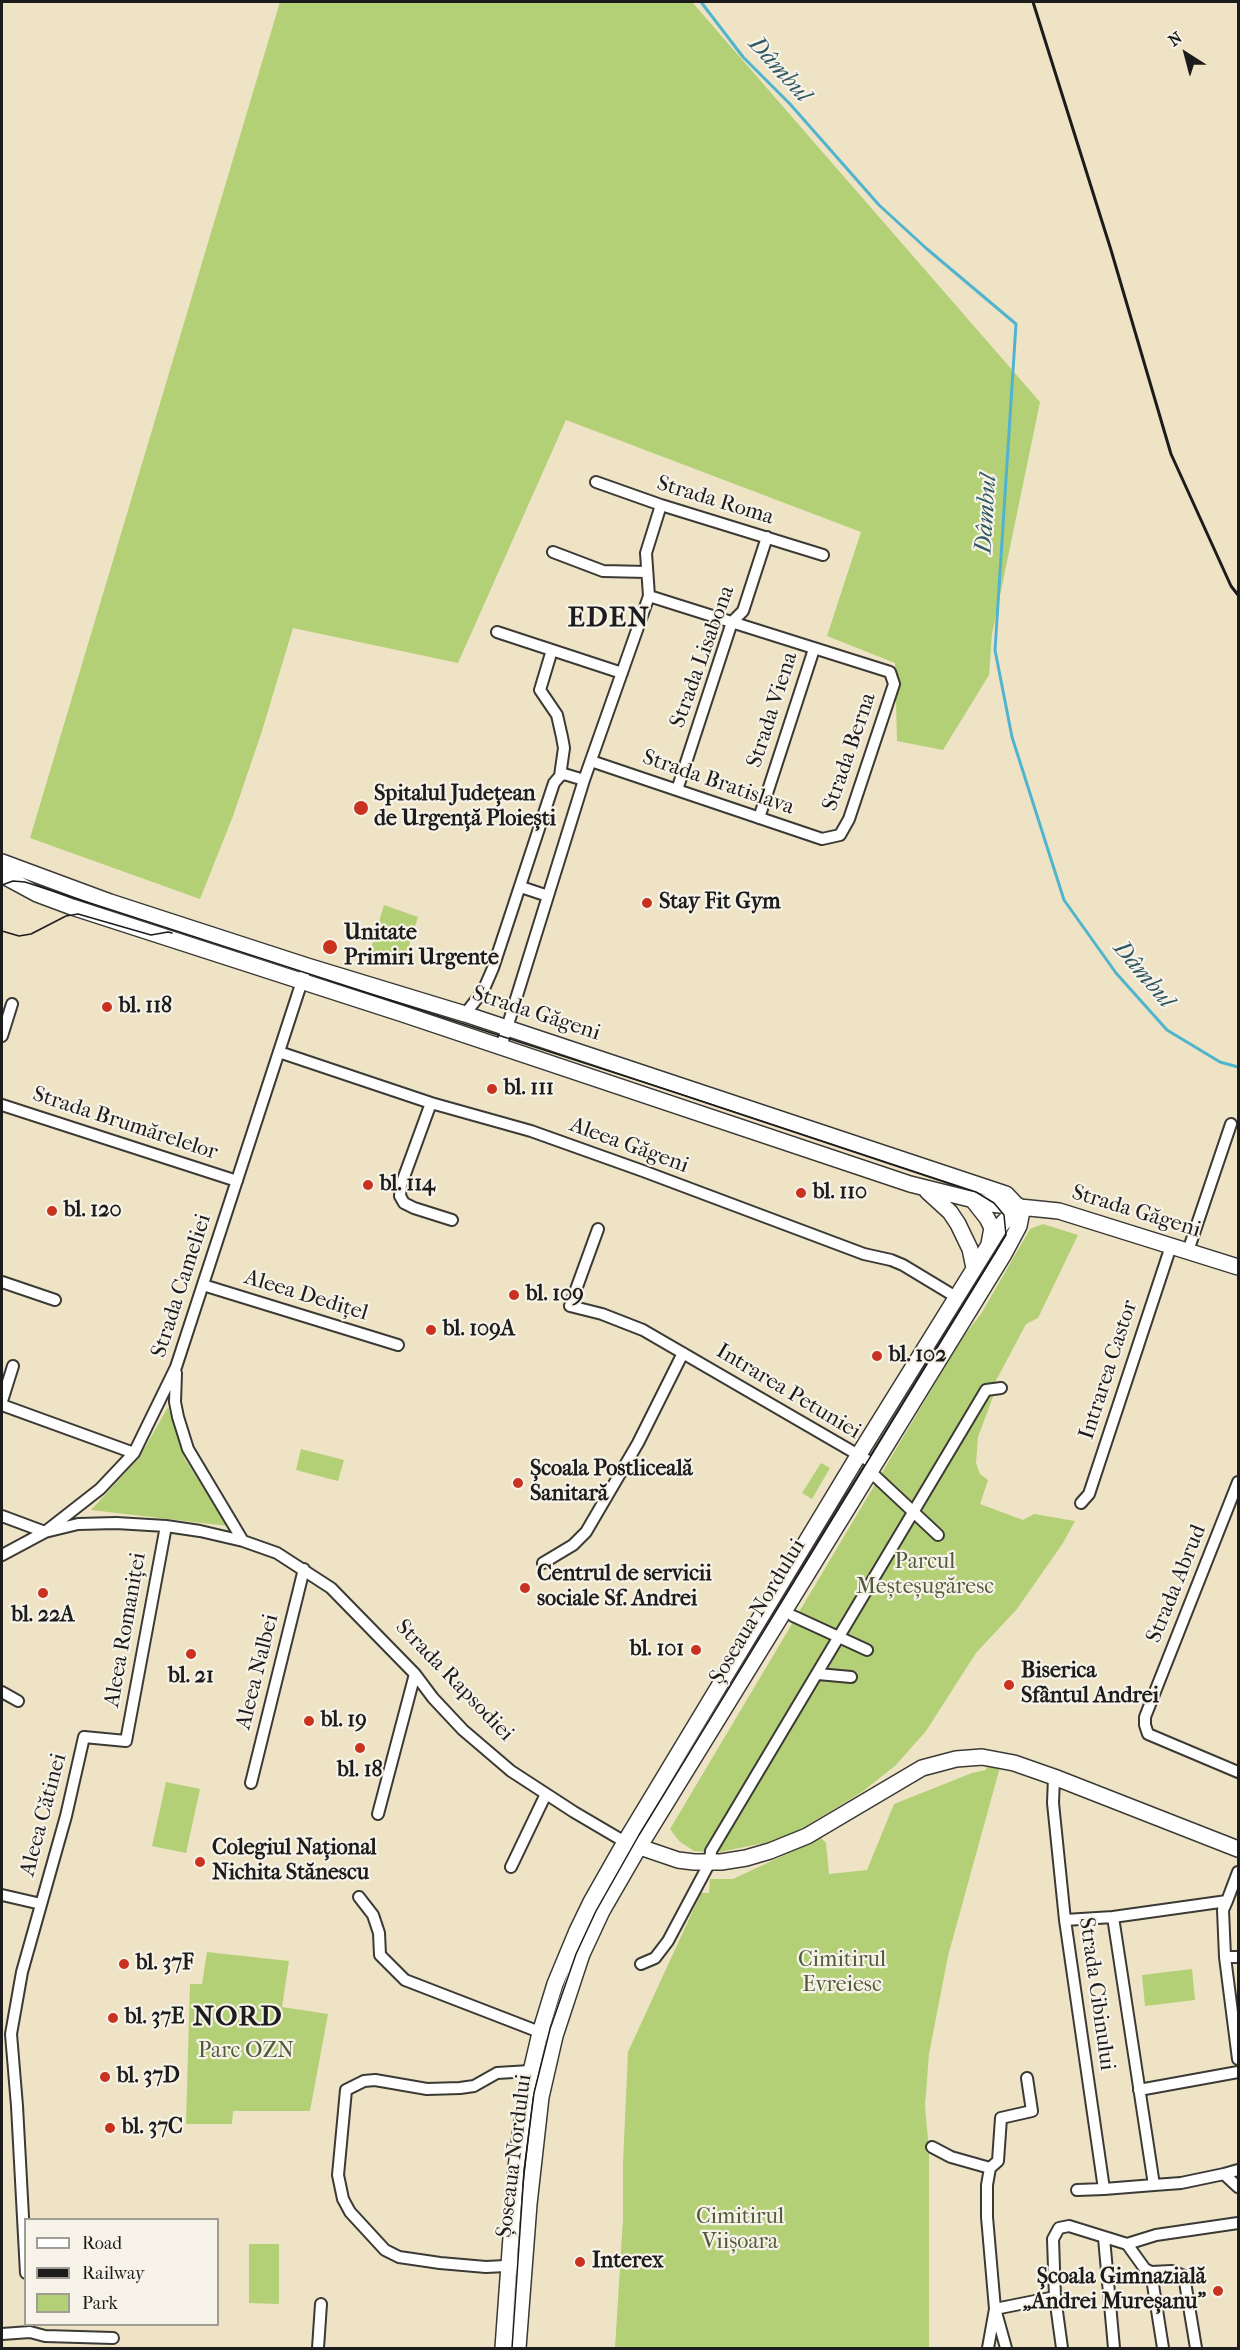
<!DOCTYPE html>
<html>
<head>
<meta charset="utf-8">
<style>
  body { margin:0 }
  #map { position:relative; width:1240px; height:2350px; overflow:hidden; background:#eee3c5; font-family:"IM FELL French Canon",serif }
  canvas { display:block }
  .frame { position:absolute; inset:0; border:3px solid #1c1c1c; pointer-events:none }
  .legend { position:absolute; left:24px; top:2218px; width:195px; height:108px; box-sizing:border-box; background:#f7f3e8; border:2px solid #9f9d96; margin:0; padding:8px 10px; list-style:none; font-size:18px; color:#1c1c1c }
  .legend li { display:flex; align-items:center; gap:12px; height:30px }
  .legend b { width:30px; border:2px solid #9f9d96 }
  .north { position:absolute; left:1156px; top:24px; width:60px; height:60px; -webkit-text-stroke:4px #f7f3e8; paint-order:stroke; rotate:324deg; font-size:16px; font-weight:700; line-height:24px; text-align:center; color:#1c1c1c }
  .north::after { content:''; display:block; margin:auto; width:21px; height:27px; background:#1c1c1c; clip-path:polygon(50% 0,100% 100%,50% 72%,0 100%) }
</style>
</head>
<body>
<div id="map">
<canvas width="1240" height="2350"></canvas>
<div class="frame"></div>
<ul class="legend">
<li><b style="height:8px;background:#fff"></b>Road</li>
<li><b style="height:8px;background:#1c1c1c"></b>Railway</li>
<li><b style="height:16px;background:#b3d077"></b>Park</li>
</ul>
<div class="north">N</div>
</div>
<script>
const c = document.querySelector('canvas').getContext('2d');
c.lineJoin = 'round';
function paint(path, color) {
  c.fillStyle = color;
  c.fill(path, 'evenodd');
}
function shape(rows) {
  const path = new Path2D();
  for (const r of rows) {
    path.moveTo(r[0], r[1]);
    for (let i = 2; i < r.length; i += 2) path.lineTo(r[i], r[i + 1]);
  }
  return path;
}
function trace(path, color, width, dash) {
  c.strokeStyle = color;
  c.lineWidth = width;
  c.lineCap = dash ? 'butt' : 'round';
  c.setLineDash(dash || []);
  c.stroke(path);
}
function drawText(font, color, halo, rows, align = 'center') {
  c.font = font + ' "IM FELL French Canon",serif';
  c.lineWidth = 4.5;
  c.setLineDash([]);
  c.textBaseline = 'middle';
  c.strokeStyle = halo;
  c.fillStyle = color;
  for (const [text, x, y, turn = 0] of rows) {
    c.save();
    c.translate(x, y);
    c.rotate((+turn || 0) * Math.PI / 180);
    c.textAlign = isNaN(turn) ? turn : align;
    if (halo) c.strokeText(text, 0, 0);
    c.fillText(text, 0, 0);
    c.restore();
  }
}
const green = shape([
  [280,2,692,2,1040,402,992,634,989,675,943,750,897,741,895,663,827,636,861,532,566,420,458,663,293,628,262,731,233,816,200,899,30,838],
  [384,905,418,917,404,962,370,952],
  [1043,1224,1078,1235,1038,1318,1026,1324,991,1390,994,1394,978,1437,976,1463,980,1474,988,1480,980,1504,1023,1520,1034,1514,1075,1521,1063,1543,1017,1609,976,1653,926,1731,896,1765,862,1792,793,1834,769,1842,715,1853,694,1851,679,1841,670,1829,962,1338,981,1314,1030,1229],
  [168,1407,185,1459,228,1526,91,1510,139,1458],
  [301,1449,344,1460,338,1481,296,1470],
  [821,1463,830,1468,812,1499,802,1493],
  [987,1766,1000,1767,948,1956,929,2054,925,2106,929,2150,929,2348,615,2348,623,2219,623,2163,628,2052,701,1893,709,1893,710,1879,733,1879,821,1838,826,1843,829,1874,867,1870,894,1804,972,1773,986,1770],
  [166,1782,200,1789,186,1853,152,1846],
  [207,1952,289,1961,282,2007,328,2014,310,2111,233,2111,232,2124,186,2124,190,1984,202,1984],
  [1192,1969,1195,2000,1145,2006,1142,1975],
  [249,2244,279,2244,279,2304,249,2303]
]);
const stream = shape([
  [701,2,743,57,790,104,879,205,927,249,1016,324,995,650,1012,737,1064,900,1116,973,1167,1030,1220,1062,1238,1067]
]);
const street = shape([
  [596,482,661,505,823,555],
  [553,552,603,571,647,572],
  [497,632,622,673],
  [552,650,540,690,557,715,562,737,564,748,560,776],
  [591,761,822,839,840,835,849,819,894,684,890,672,649,596],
  [677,790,732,622,743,611,767,537],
  [759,818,814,649],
  [521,887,548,896],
  [465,1014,483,991,493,968,554,783,560,776,564,774,584,780],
  [2,1036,12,1004],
  [501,1047,584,780,649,596,646,553,661,505],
  [279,1052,431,1103,531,1131,643,1171,864,1254,891,1260,903,1265,956,1297],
  [431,1103,401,1185,400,1196,404,1203,414,1208,452,1220],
  [2,1105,237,1181],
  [598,1229,570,1306,602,1314,643,1330,874,1464],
  [1188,1251,1231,1124],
  [2,1282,55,1300],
  [203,1285,398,1345],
  [176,1373,175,1402,178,1417,188,1449,243,1541],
  [2,1401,13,1366],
  [2,1405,134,1453],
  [875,1476,938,1535],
  [1238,1482,1145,1717,1145,1725,1148,1734,1238,1772],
  [1081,1503,1089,1494,1171,1246],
  [2,1516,45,1532],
  [45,1532,78,1524,116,1523,166,1526,200,1531,243,1541,277,1553,331,1588,415,1674,433,1698,463,1730,511,1771,574,1812,625,1842],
  [2,1555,45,1532,100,1489,134,1453,176,1367,304,975],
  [543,1563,573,1545,586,1532,638,1443,683,1353],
  [793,1616,867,1650],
  [818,1674,851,1677],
  [2,1692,18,1701],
  [1054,1777,1053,1803,1065,1920,1104,2189,1077,2190],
  [251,1783,304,1569],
  [378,1814,415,1674],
  [511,1867,546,1794],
  [2,1895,41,1904],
  [359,1897,373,1915,379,1933,380,1955,405,1980,537,2031,555,2036],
  [1227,1901,1238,1872],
  [1113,1917,1154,2185,1181,2183,1224,2174,1238,2187],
  [1065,1920,1113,1917,1227,1901,1223,1910,1225,1957],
  [1238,1957,1225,1957,1238,2059],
  [641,1964,655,1958,668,1941,710,1862,711,1851,986,1390,1001,1388],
  [1139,2090,1238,2072],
  [932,2147,951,2157,990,2168],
  [990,2168,998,2161,1001,2118,1032,2111,1027,2078],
  [1224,2174,1238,2170],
  [1104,2189,1154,2185],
  [1104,2238,1114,2348],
  [1127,2244,1156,2235,1238,2223],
  [525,2265,486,2267,440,2263,399,2257,385,2250,350,2212,343,2199,338,2175,346,2090,364,2081,375,2080,427,2089,460,2088,474,2086,497,2073,530,2071],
  [1151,2272,1163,2348],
  [26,2273,17,2106,11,2034,22,1972,66,1816,84,1737,126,1741,166,1526],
  [995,2309,1055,2297],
  [996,2312,1006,2348],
  [2,2334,30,2332,45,2336,113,2338],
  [318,2348,321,2304],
  [988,2348,995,2309,987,2217,987,2185,990,2168],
  [1062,2348,1055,2297,1053,2239,1059,2228,1069,2226,1127,2244,1145,2269,1151,2272,1172,2271,1184,2276,1196,2348]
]);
const secondary = shape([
  [2,862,110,902,307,966,465,1014,1006,1194,1022,1211,1019,1226,1004,1254,639,1847,602,1911,582,1954,555,2036,541,2097,529,2204,518,2348],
  [2,875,37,894,72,907,403,1014,910,1184,990,1204,1059,1211,1238,1267],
  [927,1191,950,1212,958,1224,970,1249,974,1268],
  [972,1199,987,1218,992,1228,989,1244],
  [631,1844,678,1860,694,1862,721,1862,746,1858,770,1851,807,1836,922,1768,956,1759,982,1757,1014,1763,1054,1777,1238,1849],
  [503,2348,516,2168,525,2097,540,2033,555,1984,577,1931,591,1902,625,1842,858,1456,1002,1224,1019,1206]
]);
const tram = shape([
  [2,885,13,881,25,882,680,1094,976,1192,994,1203,1004,1215,1006,1235,639,1835,596,1911,576,1954,550,2029,534,2093,524,2172,512,2348],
  [2,931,19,936,31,934,66,916,78,914,151,935,168,932,172,933]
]);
const rail = shape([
  [1033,2,1111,250,1171,454,1231,586,1238,595]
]);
const markers = [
  [361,808,8,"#c8321e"],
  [647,903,6,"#c8321e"],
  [330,947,8,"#c8321e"],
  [107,1007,6,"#c8321e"],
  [492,1089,6,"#c8321e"],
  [368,1185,6,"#c8321e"],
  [801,1193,6,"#c8321e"],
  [52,1211,6,"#c8321e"],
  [514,1295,6,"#c8321e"],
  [431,1330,6,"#c8321e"],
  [877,1356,6,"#c8321e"],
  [518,1483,6,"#c8321e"],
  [525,1588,6,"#c8321e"],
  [43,1593,6,"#c8321e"],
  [696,1650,6,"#c8321e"],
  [191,1654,6,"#c8321e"],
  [1009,1685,6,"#c8321e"],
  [309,1721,6,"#c8321e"],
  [360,1748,6,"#c8321e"],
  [200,1862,6,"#c8321e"],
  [124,1964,6,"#c8321e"],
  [113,2018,6,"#c8321e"],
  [105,2077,6,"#c8321e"],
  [110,2128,6,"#c8321e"],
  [580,2262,6,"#c8321e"],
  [1218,2291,6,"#c8321e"]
];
const streetNames = [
  ["Strada Roma",715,501,17],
  ["Strada Lisabona",703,657,-70],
  ["Strada Viena",773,710,-72],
  ["Strada Berna",850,752,-71],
  ["Strada Bratislava",718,783,19],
  ["Strada Găgeni",536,1014,18],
  ["Strada Brumărelelor",125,1124,18],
  ["Aleea Găgeni",629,1146,20],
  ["Strada Găgeni",1136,1212,17],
  ["Strada Cameliei",182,1286,-72],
  ["Aleea Dedițel",306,1296,17],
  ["Intrarea Castor",1109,1370,-72],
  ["Intrarea Petuniei",788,1392,31],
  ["Strada Abrud",1177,1584,-68],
  ["Șoseaua Nordului",758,1612,-59],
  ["Aleea Romaniței",126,1630,-80],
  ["Aleea Nalbei",258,1672,-76],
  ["Strada Rapsodiei",454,1681,46],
  ["Aleea Cătinei",44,1815,-75],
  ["Strada Cibinului",1096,1994,82],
  ["Șoseaua Nordului",515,2156,-83]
];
const poiNames = [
  ["Spitalul Județean",374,795],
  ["de Urgență Ploiești",374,820],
  ["Stay Fit Gym",659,903],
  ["Unitate",344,934],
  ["Primiri Urgente",344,959],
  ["bl. 118",119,1007],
  ["bl. 111",504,1089],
  ["bl. 114",380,1185],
  ["bl. 110",813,1193],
  ["bl. 120",64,1211],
  ["bl. 109",526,1295],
  ["bl. 109A",443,1330],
  ["bl. 102",889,1356],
  ["Școala Postliceală",530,1470],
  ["Sanitară",530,1495],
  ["Centrul de servicii",537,1575],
  ["sociale Sf. Andrei",537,1600],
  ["bl. 22A",43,1616,"center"],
  ["bl. 101",684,1650,"right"],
  ["Biserica",1021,1672],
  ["Sfântul Andrei",1021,1697],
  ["bl. 21",191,1677,"center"],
  ["bl. 19",321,1721],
  ["bl. 18",360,1771,"center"],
  ["Colegiul Național",212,1849],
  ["Nichita Stănescu",212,1874],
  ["bl. 37F",136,1964],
  ["bl. 37E",125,2018],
  ["bl. 37D",117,2077],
  ["bl. 37C",122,2128],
  ["Interex",592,2262],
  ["Școala Gimnazială",1206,2278,"right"],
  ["„Andrei Mureșanu”",1206,2303,"right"]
];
const parkNames = [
  ["Parcul",925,1563],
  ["Meșteșugăresc",925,1588],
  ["Cimitirul",842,1961],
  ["Evreiesc",842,1986],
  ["Parc OZN",246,2052],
  ["Cimitirul",740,2218],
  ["Viișoara",740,2243]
];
const waterNames = [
  ["Dâmbul",779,70,48],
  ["Dâmbul",987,514,-86],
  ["Dâmbul",1143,975,50]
];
const districtNames = [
  ["EDEN",609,619],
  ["NORD",238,2018]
];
paint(green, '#b3d077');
trace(stream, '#50b4cf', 3);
trace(street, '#3c3a35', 14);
trace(secondary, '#3c3a35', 18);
trace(street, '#fff', 10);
trace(secondary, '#fff', 15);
trace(tram, '#1c1c1c', 1.5);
trace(rail, '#1c1c1c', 3);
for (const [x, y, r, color] of markers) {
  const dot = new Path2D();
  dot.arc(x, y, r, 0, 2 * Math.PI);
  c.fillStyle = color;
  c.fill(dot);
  trace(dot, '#f7f3e8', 2);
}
drawText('22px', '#1c1c1c', '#f7f3e8', streetNames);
drawText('bold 22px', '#1c1c1c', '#f7f3e8', poiNames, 'left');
drawText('22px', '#515b3c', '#f7f3e8', parkNames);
drawText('italic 24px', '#315964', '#f7f3e8', waterNames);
c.letterSpacing = '1.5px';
drawText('bold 28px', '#1c1c1c', '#f7f3e8', districtNames);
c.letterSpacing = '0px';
</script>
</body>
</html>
